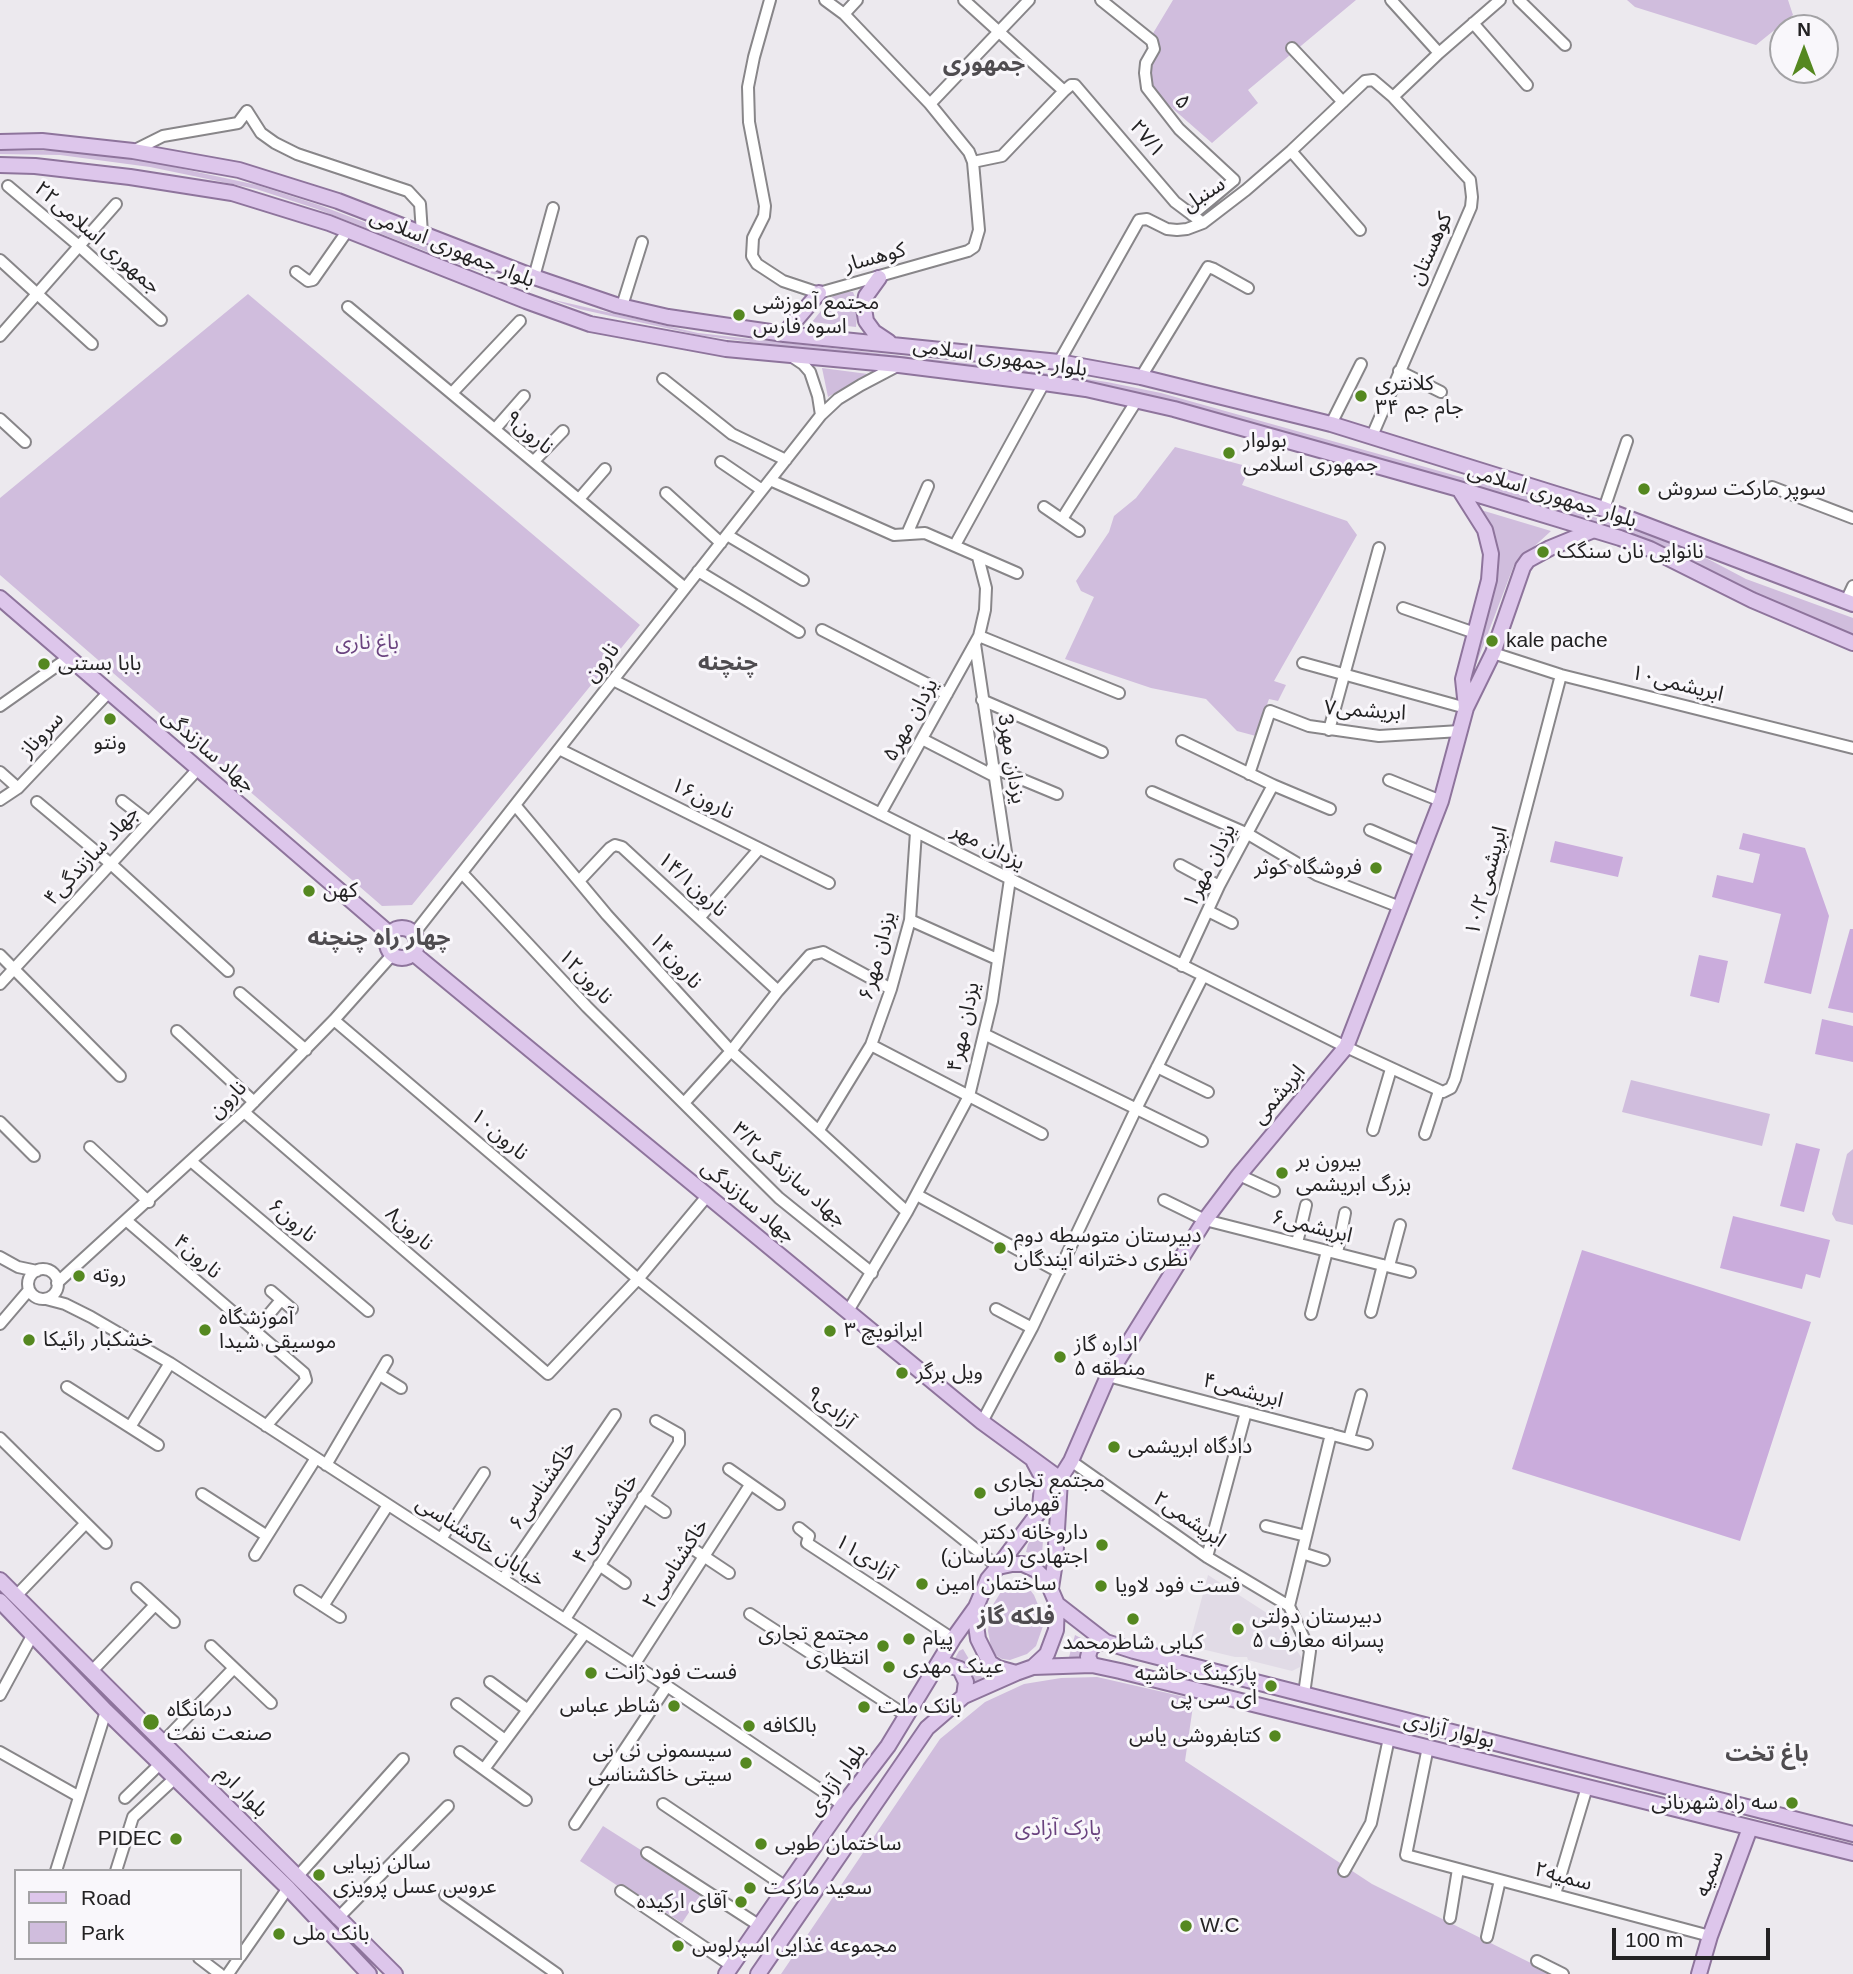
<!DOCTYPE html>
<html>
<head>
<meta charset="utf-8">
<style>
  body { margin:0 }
  #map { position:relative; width:1853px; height:1974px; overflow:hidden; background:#ece9ee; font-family:Arial,sans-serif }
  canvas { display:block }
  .legend { position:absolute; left:14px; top:1869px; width:228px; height:91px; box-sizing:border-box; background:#f9f7fb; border:2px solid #a3a2a5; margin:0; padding:9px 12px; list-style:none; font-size:21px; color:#232223 }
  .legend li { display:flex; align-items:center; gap:14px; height:35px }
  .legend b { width:35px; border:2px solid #a3a2a5 }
  .north { position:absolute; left:1769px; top:14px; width:70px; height:70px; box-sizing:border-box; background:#f9f7fb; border:2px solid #a3a2a5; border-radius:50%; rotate:0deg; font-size:19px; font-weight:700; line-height:28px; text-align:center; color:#232223 }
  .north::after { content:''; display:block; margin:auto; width:24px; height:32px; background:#558820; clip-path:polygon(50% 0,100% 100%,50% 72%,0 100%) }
  .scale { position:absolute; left:1612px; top:1928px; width:158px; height:32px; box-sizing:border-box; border:4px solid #232223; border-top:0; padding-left:9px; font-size:21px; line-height:24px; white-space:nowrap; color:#232223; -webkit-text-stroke:5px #f9f7fb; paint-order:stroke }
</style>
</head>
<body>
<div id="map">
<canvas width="1853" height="1974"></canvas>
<ul class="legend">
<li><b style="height:9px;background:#ddc6eb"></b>Road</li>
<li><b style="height:19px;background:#d0bddd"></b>Park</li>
</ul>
<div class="north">N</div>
<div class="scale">100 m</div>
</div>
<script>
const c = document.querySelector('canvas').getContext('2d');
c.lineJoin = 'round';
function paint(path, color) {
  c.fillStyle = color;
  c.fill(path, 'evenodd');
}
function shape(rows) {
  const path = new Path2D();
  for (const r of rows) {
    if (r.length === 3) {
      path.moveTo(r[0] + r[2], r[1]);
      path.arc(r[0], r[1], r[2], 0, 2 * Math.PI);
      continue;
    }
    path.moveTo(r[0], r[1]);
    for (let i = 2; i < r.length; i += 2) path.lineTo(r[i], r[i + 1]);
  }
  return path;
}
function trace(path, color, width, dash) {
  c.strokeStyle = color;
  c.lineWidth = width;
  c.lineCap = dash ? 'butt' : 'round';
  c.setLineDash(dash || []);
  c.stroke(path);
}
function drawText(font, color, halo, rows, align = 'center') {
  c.font = font + ' Arial,"Noto Sans Arabic",sans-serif';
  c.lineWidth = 6;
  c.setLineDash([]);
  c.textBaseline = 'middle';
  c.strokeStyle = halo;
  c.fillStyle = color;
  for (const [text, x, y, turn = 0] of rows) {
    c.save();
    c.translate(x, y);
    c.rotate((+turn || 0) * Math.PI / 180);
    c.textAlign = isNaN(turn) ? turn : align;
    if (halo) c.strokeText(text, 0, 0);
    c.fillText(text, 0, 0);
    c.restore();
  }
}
const built = shape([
  [1208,1575,1273,1617,1302,1658,1300,1667,1292,1671,1248,1660,1247,1657,1235,1657,1189,1646]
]);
const green = shape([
  [1173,0,1356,0,1248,90,1258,103,1212,143,1156,94,1147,75,1156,50,1149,40],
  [1627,0,1788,0,1793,15,1756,45,1635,7],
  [0,150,59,151,114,157,151,162,257,185,319,205,514,279,469,268,317,209,256,189,150,167,60,155,0,154],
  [840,292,853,292,858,304,856,327,812,322,833,296],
  [248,294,640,625,412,905,382,906,0,575,0,498],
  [550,299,698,333,1019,369,1107,382,1161,393,1500,488,1642,532,1710,560,1746,579,1853,618,1853,637,1779,606,1660,545,1303,437,1205,410,1139,394,698,335,579,309],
  [822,368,868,374,828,397],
  [1175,447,1250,467,1242,485,1347,521,1357,535,1274,681,1286,685,1278,701,1269,699,1256,736,1237,731,1206,699,1151,688,1065,659,1094,597,1081,591,1076,581,1109,532,1114,516,1136,498],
  [1481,510,1551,531,1514,565,1469,683,1496,553],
  [1631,1080,1770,1114,1762,1146,1622,1112],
  [1853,1149,1853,1225,1836,1221,1832,1214,1847,1154],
  [1044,1523,1042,1556,1026,1552,1028,1544],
  [1016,1580,1024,1582,1034,1595,1041,1612,1043,1626,1036,1646,1027,1654,1010,1660,1002,1659,995,1655,991,1647,988,1631,991,1608,1004,1587],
  [1075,1635,1089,1642,1082,1649,1083,1658,1069,1657],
  [963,1649,976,1671,984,1679,972,1684,969,1669,954,1660,959,1651],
  [1097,1677,1194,1699,1185,1761,1372,1884,1553,1974,781,1974,940,1739,985,1702,1024,1684,1061,1678],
  [603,1826,644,1852,642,1855,701,1894,682,1923,623,1885,621,1888,580,1861]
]);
const forest = shape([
  [1743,833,1805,848,1829,916,1811,994,1764,983,1781,914,1712,897,1717,875,1753,883,1760,854,1739,849],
  [1555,841,1623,857,1618,877,1550,862],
  [1850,929,1853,929,1853,1013,1828,1008],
  [1699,955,1728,961,1719,1003,1690,996],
  [1822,1019,1853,1026,1853,1062,1815,1054],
  [1796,1143,1820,1149,1804,1212,1780,1206],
  [1733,1216,1830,1240,1820,1278,1806,1274,1802,1289,1720,1268],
  [1582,1250,1811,1322,1740,1541,1512,1469]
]);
const minor = shape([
  [770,0,754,57,748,87,749,122,765,206,764,216,753,238,752,256,757,264,783,281,819,293,968,251,974,247,979,230,973,162,969,152,930,104,844,14,825,0],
  [964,0,1064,91],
  [1101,0,1152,41,1154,49,1146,63,1145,73,1147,88,1179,129,1234,180,1192,215],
  [1391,0,1439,53],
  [1519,0,1565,45],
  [844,14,857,0],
  [1473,23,1527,85],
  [1292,48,1343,102],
  [1393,97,1439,53,1500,0],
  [930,104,1029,0],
  [133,151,163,136,238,123,247,111,261,133,275,143,297,154,408,191,420,204,422,233],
  [1291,151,1360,230],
  [973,162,1002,156,1064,91,1071,85,1075,85,1175,202,1203,223],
  [8,186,79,246,161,320],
  [0,260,92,344],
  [296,272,308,281,313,280,348,230],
  [534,277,553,208],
  [622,306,642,242],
  [348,307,685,588],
  [0,336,116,204],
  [791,356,803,364,810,372,818,396,821,415],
  [1059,362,1139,220,1147,219,1167,229,1177,230,1187,229,1203,223,1246,190,1291,151,1365,81,1373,80,1393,97,1470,180,1472,197,1471,207,1372,436],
  [1399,371,1441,392],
  [1141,377,1208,267,1214,269,1248,288],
  [663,379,732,434,786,460],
  [452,393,520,321],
  [0,419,25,442],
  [1331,424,1361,364],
  [495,429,524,396],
  [534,461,563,431],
  [721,462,762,490],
  [770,480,894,535,925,533,1017,573],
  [1772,487,1853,518],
  [666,493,721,543],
  [579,499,605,469],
  [1044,507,1079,531],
  [1604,509,1627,441],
  [1062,519,1137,400],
  [907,534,928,486],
  [727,535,803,580],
  [955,545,1044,383],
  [698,571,799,632],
  [1846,601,1853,586],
  [1403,608,1475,633],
  [822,630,947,694],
  [979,636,1119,693],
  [1493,653,1561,675,1853,748],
  [1303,663,1466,708],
  [613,680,1346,1047,1443,1092,1451,1088,1455,1079,1561,675],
  [982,700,1102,752],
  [0,706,68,658],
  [1329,730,1379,548],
  [922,739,994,776],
  [1182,741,1273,785,1330,809],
  [559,749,829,883],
  [992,767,1057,794],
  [0,772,18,788],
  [1249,774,1270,711,1309,726,1379,736,1460,731],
  [1389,780,1441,801],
  [1152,792,1248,834,1317,875,1400,907],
  [0,800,18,788,108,693],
  [122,801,149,822],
  [37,802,111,864,228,971],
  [515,805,607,915,731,1051,907,1212],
  [880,814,979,636,985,610,986,588,978,557],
  [1370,830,1421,852],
  [1180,865,1219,886],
  [462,873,587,1007,779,1198,872,1273],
  [579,881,610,848,615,845,622,847,778,991],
  [1208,911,1232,923],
  [700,917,759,849],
  [910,920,997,959],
  [413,935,821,415,838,399,861,385,899,365],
  [0,955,120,1076],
  [1182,966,1219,886,1273,785],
  [0,984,198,769],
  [240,993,306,1050],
  [334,1020,638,1279,998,1567],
  [177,1031,254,1102],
  [986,1035,1202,1141],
  [871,1045,1042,1134],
  [1157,1067,1208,1092],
  [684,1103,731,1051,778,991,810,955,823,952,891,989],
  [244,1112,548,1374,638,1279,708,1195],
  [0,1122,34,1156],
  [819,1130,871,1045,891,989,910,920,916,832],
  [1373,1130,1391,1069],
  [1425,1134,1439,1091],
  [90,1147,149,1202],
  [192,1162,368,1311],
  [1239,1175,1274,1191],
  [917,1195,1059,1272],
  [1164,1200,1205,1220,1410,1272],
  [127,1221,304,1373,306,1380,266,1426],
  [1297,1243,1306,1205],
  [1337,1253,1345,1213],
  [0,1257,18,1267,37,1271],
  [1389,1266,1400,1225],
  [43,1284,15],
  [57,1283,244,1112,334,1020,392,955],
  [271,1291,292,1309],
  [46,1299,65,1304,91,1317,170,1363,667,1686,843,1805],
  [996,1309,1032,1328],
  [848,1311,907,1212,969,1096,992,1001,1010,879,975,644],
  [1371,1312,1383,1265],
  [1311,1314,1327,1251],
  [0,1324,29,1290],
  [254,1332,281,1300],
  [380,1375,401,1388],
  [1108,1376,1367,1444],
  [67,1387,158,1445],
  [982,1422,1032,1328,1137,1107,1203,976],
  [130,1427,170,1363],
  [0,1438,106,1543],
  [1349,1439,1361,1395],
  [1071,1461,1207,1557,1289,1606],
  [326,1465,387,1361],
  [729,1469,779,1504],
  [202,1494,267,1536],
  [643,1497,665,1512],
  [1266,1526,1306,1536],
  [799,1528,809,1536,807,1543,953,1639],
  [441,1539,484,1473],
  [690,1547,729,1573],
  [1302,1553,1324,1560],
  [255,1555,316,1458],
  [1207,1557,1246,1412],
  [599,1565,625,1583],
  [503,1579,615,1415],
  [137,1588,174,1622],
  [300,1591,340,1617],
  [16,1596,85,1524],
  [323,1606,388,1505],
  [1289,1606,1331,1434],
  [1289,1606,1310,1651,1304,1694],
  [750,1614,907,1716],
  [565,1619,679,1443,679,1434,656,1421],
  [211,1646,271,1703],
  [634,1665,750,1485],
  [92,1671,155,1605],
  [490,1682,528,1710],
  [0,1695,33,1634],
  [457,1704,505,1740],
  [162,1743,234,1668],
  [1428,1747,1406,1855,1710,1936],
  [0,1752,78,1796],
  [460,1752,526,1800],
  [484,1769,585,1633],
  [125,1798,160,1764],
  [663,1804,786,1887],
  [575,1824,667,1686],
  [647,1853,760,1926],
  [56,1871,106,1711],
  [116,1871,133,1817,174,1779],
  [1344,1871,1371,1823,1389,1738],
  [297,1877,403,1759],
  [621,1891,732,1966],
  [1555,1894,1587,1787],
  [445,1895,557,1974],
  [1450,1918,1458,1869],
  [337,1919,448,1806],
  [1487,1937,1500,1880],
  [240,1957,288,1888],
  [199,1958,220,1974],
  [1537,1961,1563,1974],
  [228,1974,239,1958]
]);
const major = shape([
  [0,142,42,141,133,151,239,170,338,201,534,277,616,305,668,317,784,334,1059,362,1141,377,1331,424,1604,509,1853,604],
  [0,165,35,166,130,177,232,193,329,223,526,301,590,324,726,349,899,365,1044,383,1086,389,1174,409,1459,489,1620,538,1650,549,1752,600,1853,643],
  [879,278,866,296,864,308,866,321,874,332,889,342],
  [784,334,819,293],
  [1459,489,1485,530,1491,554,1489,580,1463,679,1466,707],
  [0,598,390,934],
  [402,943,15],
  [413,953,982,1422,1060,1479],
  [1034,1462,1041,1475,1042,1486,1040,1507],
  [1012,1564,1023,1564,1036,1570,1047,1581,1057,1604,1056,1630,1047,1654,1033,1667,1016,1673,998,1668,990,1663,978,1639,976,1625,976,1607,988,1579,998,1567,1012,1564],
  [998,1567,1039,1512,1071,1461,1108,1376,1205,1220,1239,1175,1346,1047,1441,801,1466,708,1493,653,1523,567,1528,560,1550,548,1594,530],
  [0,1580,395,1974],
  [1051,1588,1055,1562,1060,1480],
  [0,1601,106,1711,288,1888,369,1974],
  [1057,1604,1106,1642,1134,1651,1853,1834],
  [1092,1665,1088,1657,1090,1649,1097,1643,1106,1642],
  [937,1667,948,1665,960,1669,966,1682,964,1696],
  [1033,1667,1092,1665,1120,1671,1853,1853],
  [726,1974,843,1805,888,1746,953,1639,976,1607],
  [758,1974,927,1728,964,1696,1016,1673],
  [1699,1974,1710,1936,1750,1828]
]);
const markers = [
  [739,315,7,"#558820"],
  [1361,396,7,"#558820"],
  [1229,453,7,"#558820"],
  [1644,489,7,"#558820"],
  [1543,552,7,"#558820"],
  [1492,641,7,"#558820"],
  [44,664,7,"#558820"],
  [110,719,7,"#558820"],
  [1376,868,7,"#558820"],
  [309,891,7,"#558820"],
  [1282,1173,7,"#558820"],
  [1000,1248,7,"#558820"],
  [79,1276,7,"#558820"],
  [205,1330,7,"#558820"],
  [830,1331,7,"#558820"],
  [29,1340,7,"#558820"],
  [1060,1357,7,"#558820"],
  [902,1373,7,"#558820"],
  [1114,1447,7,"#558820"],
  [980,1493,7,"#558820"],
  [1102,1545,7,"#558820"],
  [922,1584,7,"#558820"],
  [1101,1586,7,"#558820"],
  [1133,1619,7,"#558820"],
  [1238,1629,7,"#558820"],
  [909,1639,7,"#558820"],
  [883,1646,7,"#558820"],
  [889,1667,7,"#558820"],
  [591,1673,7,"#558820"],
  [1271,1686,7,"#558820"],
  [674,1706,7,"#558820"],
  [864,1707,7,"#558820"],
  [151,1722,9,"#558820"],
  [749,1726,7,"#558820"],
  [1275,1736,7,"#558820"],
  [746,1763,7,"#558820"],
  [1792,1803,7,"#558820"],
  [176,1839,7,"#558820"],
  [761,1844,7,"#558820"],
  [319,1875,7,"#558820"],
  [750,1888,7,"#558820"],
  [741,1902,7,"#558820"],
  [1186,1926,7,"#558820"],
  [279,1934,7,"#558820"],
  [678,1946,7,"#558820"]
];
const streetNames = [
  ["۵",1182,102,51],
  ["۲۷/۱",1147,139,50],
  ["سنبل",1204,195,-33],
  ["جمهوری اسلامی۲۲",97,238,41],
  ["بلوار جمهوری اسلامی",452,249,22],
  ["کوهستان",1431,249,-66],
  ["کوهسار",875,258,-15],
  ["بلوار جمهوری اسلامی",1000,358,8],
  ["نارون۹",529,433,40],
  ["بلوار جمهوری اسلامی",1552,496,17],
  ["نارون",602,663,-52],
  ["ابریشمی۱۰",1677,684,14],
  ["ابریشمی۷",1365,711,4],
  ["یزدان مهر۵",911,720,-61],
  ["سروناز",42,735,-47],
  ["جهاد سازندگی",208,751,41],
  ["3یزدان مهر",1011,759,81],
  ["نارون۱۶",702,799,27],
  ["یزدان مهر",988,847,27],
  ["جهاد سازندگی۴",92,856,-47],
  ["یزدان مهر۱",1210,866,-63],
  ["۱۰/۲ابریشمی",1487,881,-75],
  ["۱۴/۱نارون",692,885,42],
  ["یزدان مهر۶",878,956,-75],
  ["نارون۱۴",675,961,48],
  ["نارون۱۲",585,977,46],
  ["یزدان مهر۴",964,1027,-78],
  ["ابریشمی",1279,1095,-50],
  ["نارون",228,1100,-45],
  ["نارون۱۰",499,1135,40],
  ["۳/۲جهاد سازندگی",789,1175,42],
  ["جهاد سازندگی",748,1202,40],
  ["نارون۶",292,1221,40],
  ["ابریشمی۶",1312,1227,14],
  ["نارون۸",409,1229,41],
  ["نارون۴",197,1257,41],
  ["ابریشمی۴",1243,1391,15],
  ["آزادی۹",830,1408,39],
  ["خاکشناسی۶",543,1486,-56],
  ["خاکشناسی۴",606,1519,-57],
  ["ابریشمی۲",1189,1520,34],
  ["خیابان خاکشناسی",480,1542,33],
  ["آزادی۱۱",865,1558,33],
  ["خاکشناسی۲",676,1564,-57],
  ["بولوار آزادی",1449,1731,14],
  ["بلوار آزادی",837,1780,-54],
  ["بلوار ارم",242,1792,45],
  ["سمیه",1710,1874,-70],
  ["۲سمیه",1563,1877,15]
];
const poiNames = [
  ["مجتمع آموزشی",753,303],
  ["اسوه فارس",753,327],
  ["کلانتری",1375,384],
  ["۳۴ جام جم",1375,408],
  ["بولوار",1243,441],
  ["جمهوری اسلامی",1243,465],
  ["سوپر مارکت سروش",1658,489],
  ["نانوایی نان سنگک",1557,552],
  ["kale pache",1506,641],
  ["بابا بستنی",58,664],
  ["ونتو",110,743,"center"],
  ["فروشگاه کوثر",1362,868,"right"],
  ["کهن",323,891],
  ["بیرون بر",1296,1161],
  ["بزرگ ابریشمی",1296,1185],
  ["دبیرستان متوسطه دوم",1014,1236],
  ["نظری دخترانه آیندگان",1014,1260],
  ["روته",93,1276],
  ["آموزشگاه",219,1318],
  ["موسیقی شیدا",219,1342],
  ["ایرانویچ ٣",844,1331],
  ["خشکبار رائیکا",43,1340],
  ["اداره گاز",1074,1345],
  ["منطقه ۵",1074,1369],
  ["ویل برگر",916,1373],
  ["دادگاه ابریشمی",1128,1447],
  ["مجتمع تجاری",994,1481],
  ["قهرمانی",994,1505],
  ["داروخانه دکتر",1088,1533,"right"],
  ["اجتهادی (ساسان)",1088,1557,"right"],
  ["ساختمان امین",936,1584],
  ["فست فود لاویا",1115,1586],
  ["دبیرستان دولتی",1252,1617],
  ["پسرانه معارف ۵",1252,1641],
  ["مجتمع تجاری",869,1634,"right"],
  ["انتظاری",869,1658,"right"],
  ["پیام",923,1639],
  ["کبابی شاطرمحمد",1133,1643,"center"],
  ["عینک مهدی",903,1667],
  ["فست فود ژانت",605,1673],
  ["پارکینگ حاشیه",1257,1674,"right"],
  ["ای سی پی",1257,1698,"right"],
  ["شاطر عباس",660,1706,"right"],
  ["بانک ملت",878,1707],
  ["درمانگاه",167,1710],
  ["صنعت نفت",167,1734],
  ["بالکافه",763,1726],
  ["کتابفروشی یاس",1261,1736,"right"],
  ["سیسمونی نی نی",732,1751,"right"],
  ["سیتی خاکشناسی",732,1775,"right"],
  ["سه راه شهربانی",1778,1803,"right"],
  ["PIDEC",162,1839,"right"],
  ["ساختمان طوبی",775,1844],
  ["سالن زیبایی",333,1863],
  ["عروس عسل پرويزی",333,1887],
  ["سعید مارکت",764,1888],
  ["آقای ارکیده",727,1902,"right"],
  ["W.C",1200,1926],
  ["بانک ملی",293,1934],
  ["مجموعه غذایی اسپرلوس",692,1946]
];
const parkNames = [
  ["باغ ناری",367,643],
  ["پارک آزادی",1058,1829]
];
const neighbourhoodNames = [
  ["جمهوری",984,65],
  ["چنچنه",728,664],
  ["چهار راه چنچنه",379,939],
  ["فلکه گاز",1016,1618],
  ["باغ تخت",1767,1755]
];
paint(built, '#e1dbe6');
paint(green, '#d0bddd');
paint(forest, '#caacdc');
trace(minor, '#888689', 14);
trace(major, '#8e749c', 18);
trace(minor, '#fff', 10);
trace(major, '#ddc6eb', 14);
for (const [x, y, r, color] of markers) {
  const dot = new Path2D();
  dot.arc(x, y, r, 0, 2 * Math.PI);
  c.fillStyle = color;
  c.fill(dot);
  trace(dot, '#f9f7fb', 2.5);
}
drawText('21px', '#232223', '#f9f7fb', streetNames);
drawText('21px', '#232223', '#f9f7fb', poiNames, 'left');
drawText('21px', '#6a437f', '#f9f7fb', parkNames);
drawText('bold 23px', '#4f4c50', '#f9f7fb', neighbourhoodNames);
</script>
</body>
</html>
